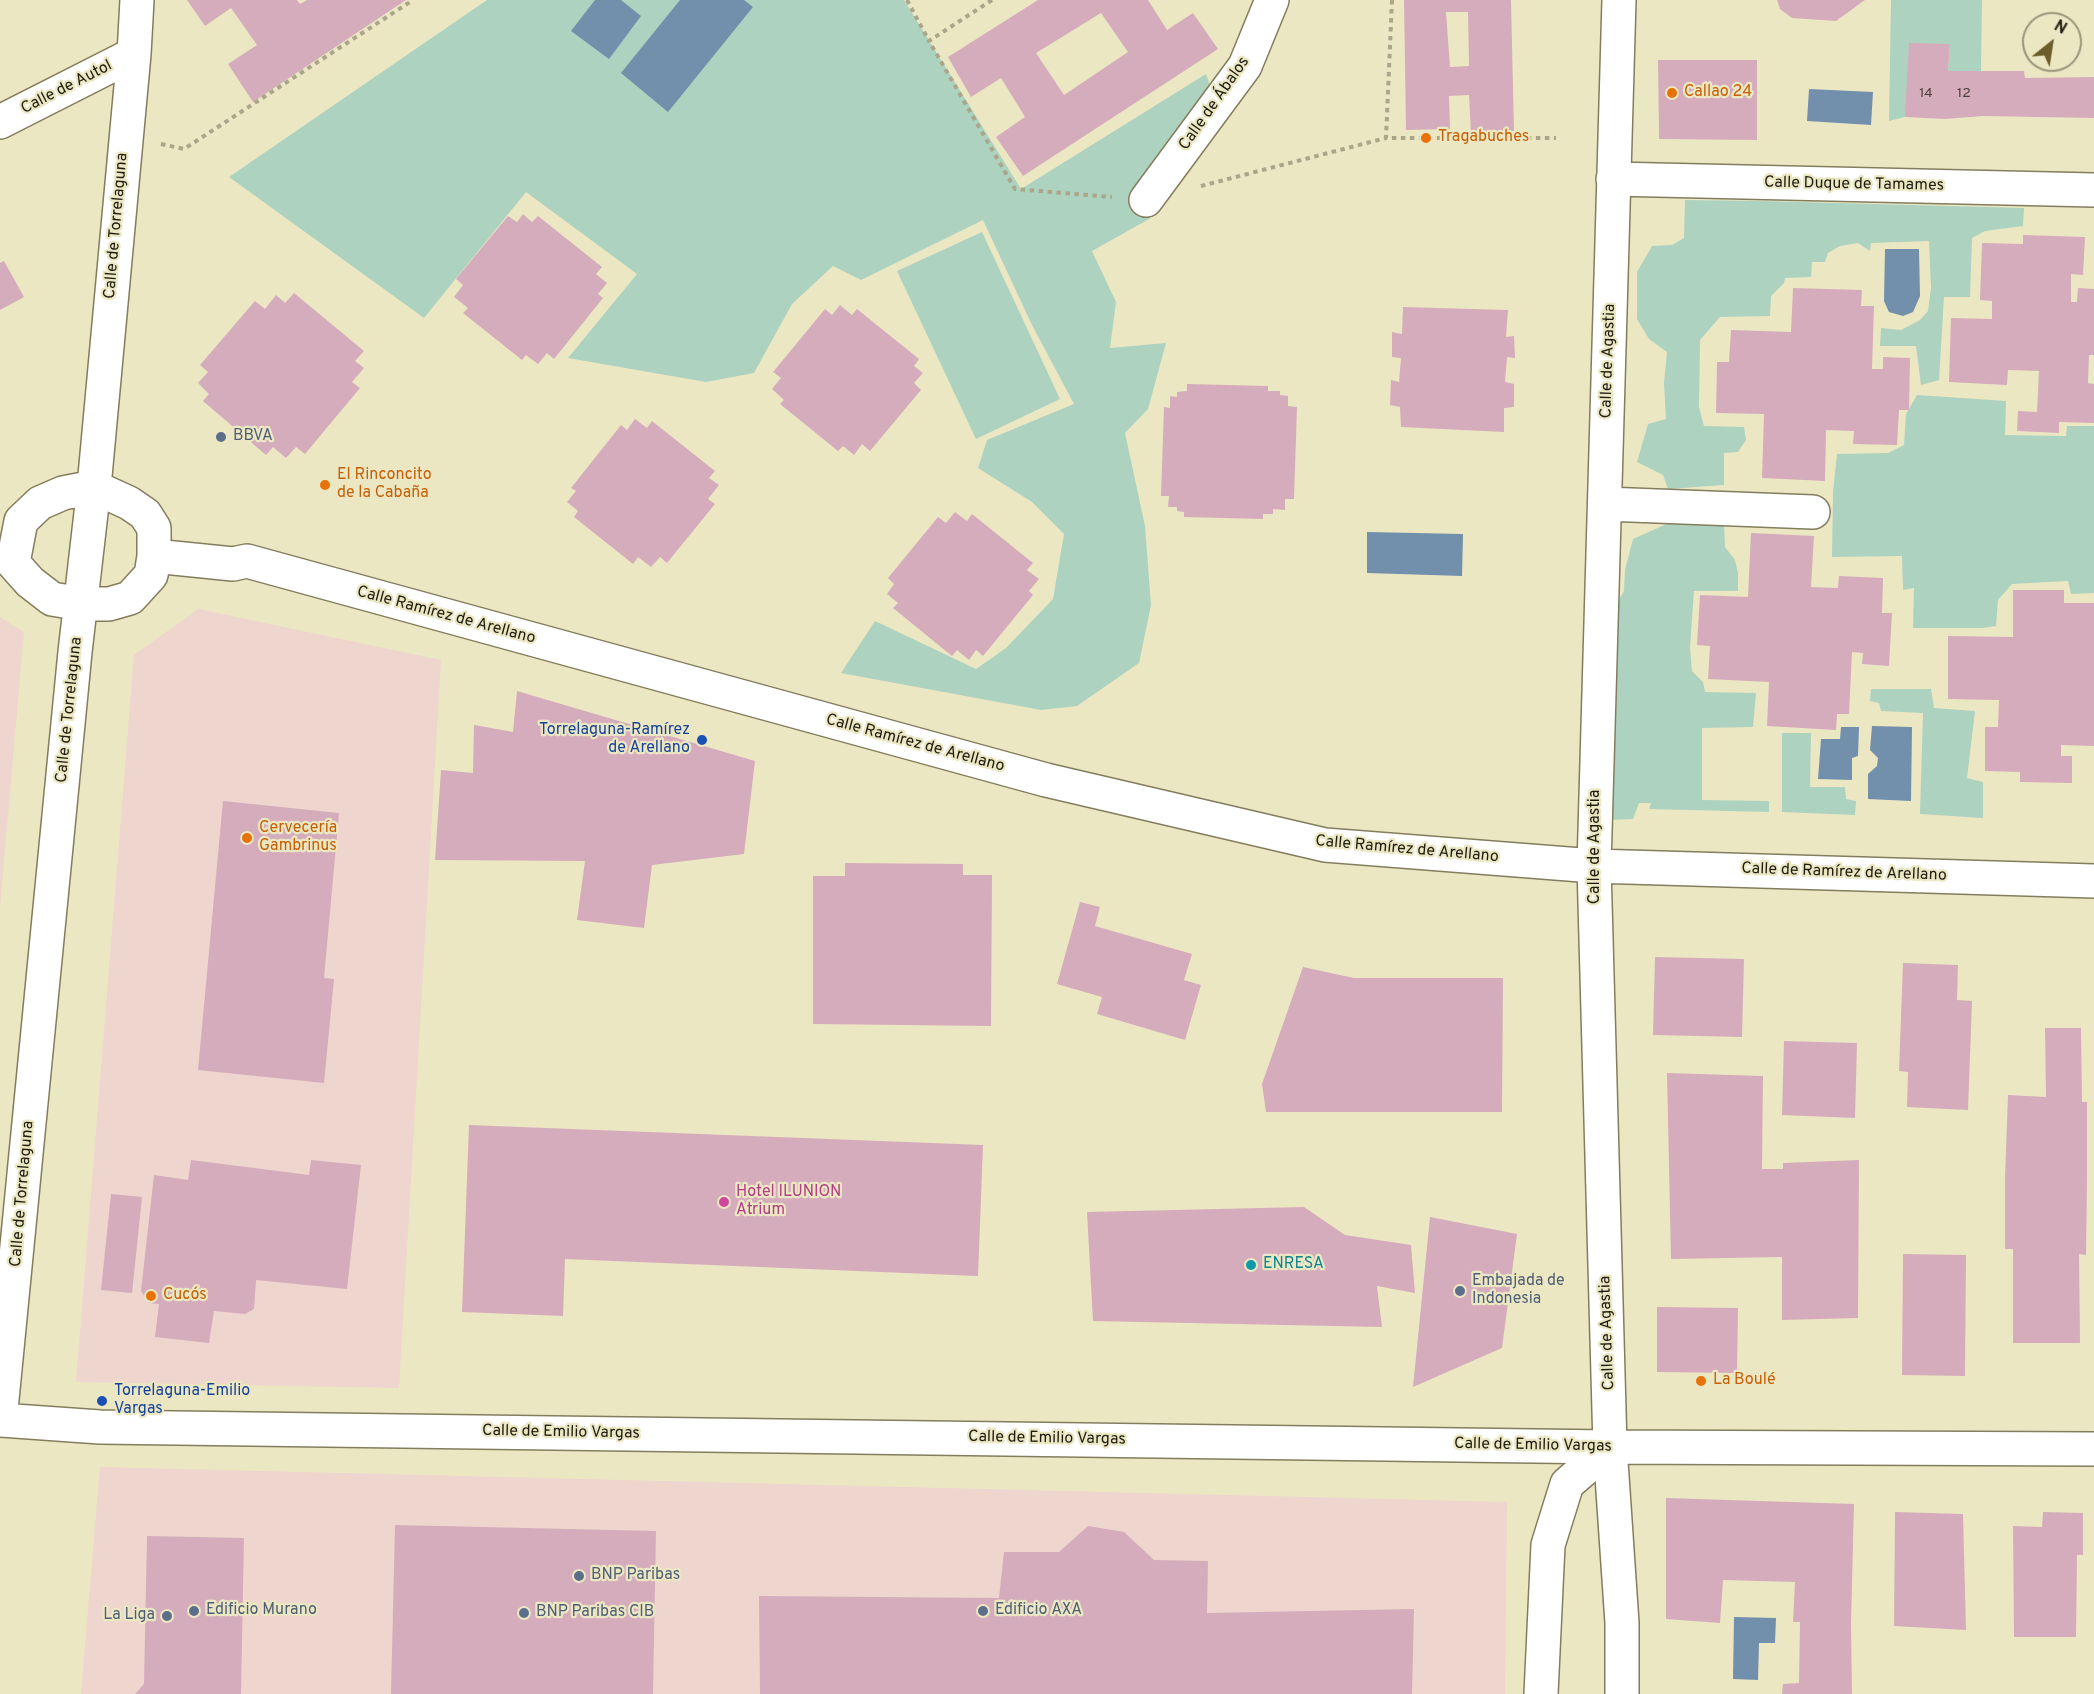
<!DOCTYPE html>
<html>
<head>
<meta charset="utf-8">
<style>
  body { margin:0 }
  #map { position:relative; width:2094px; height:1694px; overflow:hidden; background:#ece7c3; font-family:Overpass,sans-serif }
  canvas { display:block }
  .north { position:absolute; left:2022px; top:12px; width:60px; height:60px; box-sizing:border-box; background:#ece7c3; border:2px solid #9a957b; border-radius:50%; rotate:30deg; font-size:16px; font-weight:700; line-height:24px; text-align:center; color:#1e1b0f }
  .north::after { content:''; display:block; margin:auto; width:21px; height:27px; background:#6b5e2b; clip-path:polygon(50% 0,100% 100%,50% 72%,0 100%) }
</style>
</head>
<body>
<div id="map">
<canvas width="2094" height="1694"></canvas>
<div class="north">N</div>
</div>
<script>
const c = document.querySelector('canvas').getContext('2d');
c.lineJoin = 'round';
function paint(path, color) {
  c.fillStyle = color;
  c.fill(path, 'evenodd');
}
function shape(rows) {
  const path = new Path2D();
  for (const r of rows) {
    path.moveTo(r[0], r[1]);
    for (let i = 2; i < r.length; i += 2) path.lineTo(r[i], r[i + 1]);
  }
  return path;
}
function trace(path, color, width, dash) {
  c.strokeStyle = color;
  c.lineWidth = width;
  c.lineCap = dash ? 'butt' : 'round';
  c.setLineDash(dash || []);
  c.stroke(path);
}
function drawText(font, color, halo, rows, align = 'center') {
  c.font = font + ' Overpass,sans-serif';
  c.lineWidth = 4.5;
  c.setLineDash([]);
  c.textBaseline = 'middle';
  c.strokeStyle = halo;
  c.fillStyle = color;
  for (const [text, x, y, turn = 0] of rows) {
    c.save();
    c.translate(x, y);
    c.rotate((+turn || 0) * Math.PI / 180);
    c.textAlign = isNaN(turn) ? turn : align;
    if (halo) c.strokeText(text, 0, 0);
    c.fillText(text, 0, 0);
    c.restore();
  }
}
const commercial = shape([
  [198,609,441,660,399,1388,76,1382,134,655],
  [0,617,24,632,0,907],
  [100,1467,1507,1502,1505,1694,81,1694]
]);
const green = shape([
  [487,0,904,0,1021,189,1206,74,1223,121,1149,219,1092,251,1116,302,1110,348,1166,343,1148,409,1125,433,1145,526,1151,605,1139,663,1077,706,1041,710,841,673,875,621,976,669,1006,648,1053,599,1064,534,1032,502,978,468,987,440,1074,404,1032,325,983,220,861,280,833,266,792,304,754,373,706,382,568,358,637,274,526,192,424,318,229,177],
  [1891,0,1982,0,1981,72,1948,71,1950,44,1905,117,1889,121],
  [1685,200,1762,201,2024,208,2023,226,1985,231,1972,238,1970,297,1944,297,1939,380,1921,385,1916,346,1880,346,1881,328,1901,330,1920,320,1928,311,1931,288,1929,241,1871,243,1870,251,1858,243,1840,246,1828,253,1825,262,1812,262,1811,277,1785,278,1784,283,1771,296,1770,316,1720,317,1700,340,1699,407,1704,426,1744,427,1746,440,1738,452,1724,453,1724,485,1668,489,1663,475,1637,462,1648,424,1666,419,1664,383,1667,352,1649,339,1637,319,1637,272,1652,246,1672,245,1684,238],
  [982,232,1060,399,976,439,897,271],
  [1917,395,2006,401,2005,435,2066,436,2067,426,2094,426,2094,593,2071,594,2068,581,2012,584,1998,600,1996,626,1982,628,1913,628,1914,588,1903,590,1902,556,1832,557,1833,492,1837,454,1888,453,1904,445,1906,414],
  [1680,518,1704,524,1724,520,1725,547,1735,560,1738,573,1738,591,1694,591,1690,647,1692,671,1703,682,1705,692,1756,693,1753,727,1702,728,1702,800,1769,801,1769,812,1649,809,1651,803,1639,803,1633,819,1608,820,1614,608,1624,591,1625,570,1633,539],
  [1871,689,1931,689,1934,708,1975,711,1967,778,1983,782,1983,818,1920,814,1923,713,1881,711,1879,703,1870,701],
  [1782,733,1811,733,1810,787,1845,787,1846,799,1856,801,1855,815,1782,812]
]);
const water = shape([
  [595,0,621,0,641,16,609,59,571,31],
  [680,0,744,0,753,7,668,112,621,73],
  [1809,89,1873,92,1871,125,1807,121],
  [1885,249,1919,249,1920,296,1913,312,1903,316,1889,312,1884,301],
  [1367,532,1463,534,1462,576,1367,573],
  [1872,726,1912,727,1911,801,1868,799,1868,774,1877,766,1878,758,1870,750],
  [1841,727,1859,727,1858,756,1852,758,1852,780,1818,779,1821,739,1840,739],
  [1734,1617,1776,1618,1775,1643,1759,1643,1758,1680,1733,1679]
]);
const building = shape([
  [187,0,297,0,300,4,307,0,406,0,253,102,228,64,257,45,231,8,205,26],
  [1038,0,1148,0,1167,30,1193,13,1218,49,1023,176,996,137,1025,117,1001,78,971,97,948,57],
  [1101,13,1128,52,1064,95,1036,53],
  [1404,0,1511,0,1514,131,1471,133,1469,95,1449,96,1450,129,1406,130],
  [1446,12,1468,12,1469,66,1450,67],
  [1777,0,1865,0,1836,21,1792,18,1780,9],
  [1909,43,1950,44,1948,71,2024,71,2025,78,2094,77,2094,118,1983,116,1945,119,1905,117],
  [1658,60,1757,60,1757,140,1659,139],
  [523,214,532,222,538,216,602,267,596,274,607,283,598,294,603,298,554,359,547,353,538,364,526,355,522,360,463,313,468,308,454,297,463,285,456,279,508,216,517,222],
  [2023,235,2085,237,2083,275,2071,274,2071,302,2077,302,2078,288,2094,289,2094,355,2089,355,2088,383,2094,384,2094,423,2059,422,2059,433,2017,431,2018,411,2037,412,2039,371,2008,370,2007,385,1949,382,1951,318,1992,319,1992,301,1980,300,1982,243,2023,244],
  [4,261,24,297,0,310,0,263],
  [1793,288,1862,290,1861,306,1874,306,1872,369,1883,369,1883,357,1910,358,1909,410,1899,410,1897,445,1853,444,1854,431,1826,430,1825,481,1762,478,1764,414,1716,413,1717,362,1729,362,1731,330,1791,332],
  [294,293,364,351,355,361,364,368,352,382,360,388,305,454,296,447,286,458,273,447,266,455,203,401,209,394,198,383,208,372,200,365,255,301,265,309,276,295,285,303],
  [840,305,852,315,857,309,919,359,914,366,923,373,914,383,921,390,870,451,862,444,854,455,843,446,838,451,780,404,784,400,772,389,781,378,773,372,825,309,832,315],
  [1403,307,1508,310,1506,337,1514,336,1515,358,1507,357,1505,382,1514,384,1514,407,1504,408,1504,432,1401,427,1400,407,1390,405,1391,380,1399,382,1401,358,1392,357,1392,332,1402,334],
  [1187,384,1268,386,1268,391,1280,391,1280,395,1288,396,1288,406,1297,407,1294,499,1285,499,1285,510,1273,509,1273,514,1263,514,1263,519,1184,517,1184,512,1177,511,1177,507,1168,507,1169,496,1161,496,1164,407,1170,408,1170,396,1177,397,1177,392,1187,391],
  [635,419,647,428,652,421,715,471,709,478,719,485,708,499,715,504,667,563,660,557,651,567,638,557,633,564,574,517,578,511,567,502,576,491,571,488,621,425,627,430],
  [955,512,967,521,972,514,1033,563,1027,570,1039,579,1029,591,1033,595,983,656,976,650,969,660,957,650,952,656,893,608,898,603,887,594,894,584,888,578,938,517,946,523],
  [1751,533,1814,536,1811,587,1838,588,1839,576,1883,578,1882,613,1892,613,1889,666,1862,664,1863,653,1852,652,1849,714,1837,714,1836,730,1767,726,1769,682,1708,679,1710,646,1697,645,1700,595,1748,597],
  [2013,590,2064,590,2064,603,2094,603,2094,746,2061,745,2061,756,2072,756,2072,783,2020,782,2020,772,1985,771,1985,727,1998,727,1999,700,1948,699,1948,636,2013,637],
  [517,691,755,761,744,854,652,865,644,928,577,920,585,861,435,860,441,770,473,773,474,725,513,732],
  [223,801,339,813,324,978,334,979,324,1083,198,1070],
  [845,863,963,864,963,875,992,875,991,1026,813,1024,813,876,845,876],
  [1080,902,1100,907,1095,926,1192,954,1184,980,1201,985,1185,1040,1097,1014,1102,997,1057,984],
  [1655,957,1744,959,1742,1037,1653,1035],
  [1903,963,1958,965,1957,1000,1972,1001,1968,1110,1907,1107,1908,1072,1899,1071],
  [1303,967,1354,978,1503,978,1502,1112,1266,1112,1262,1084],
  [2045,1028,2081,1028,2082,1102,2087,1102,2087,1178,2086,1255,2079,1254,2080,1343,2013,1343,2013,1249,2005,1249,2005,1178,2008,1095,2046,1097],
  [1784,1041,1857,1043,1855,1118,1782,1115],
  [1667,1073,1763,1076,1762,1169,1783,1169,1783,1163,1859,1160,1858,1318,1782,1320,1782,1257,1671,1259],
  [469,1125,983,1145,978,1276,565,1259,563,1316,462,1312],
  [191,1160,309,1175,311,1160,361,1165,347,1289,256,1280,254,1309,245,1314,214,1311,209,1343,155,1337,159,1304,149,1303,141,1291,154,1175,188,1180],
  [111,1194,142,1197,132,1293,101,1290],
  [1304,1207,1345,1235,1411,1245,1415,1293,1377,1286,1382,1327,1093,1321,1087,1212],
  [1430,1217,1517,1234,1502,1348,1413,1387],
  [1903,1254,1966,1255,1965,1376,1902,1375],
  [1657,1307,1738,1308,1737,1373,1657,1372],
  [1666,1498,1854,1504,1851,1624,1852,1694,1782,1694,1783,1684,1799,1683,1800,1622,1793,1622,1795,1582,1723,1580,1720,1623,1666,1619],
  [1895,1512,1963,1514,1966,1630,1894,1626],
  [2043,1512,2083,1513,2083,1555,2077,1555,2076,1637,2014,1637,2013,1526,2042,1527],
  [395,1525,656,1531,653,1694,391,1694],
  [1088,1526,1124,1532,1154,1560,1208,1561,1207,1613,1414,1609,1412,1694,760,1694,759,1596,999,1598,1004,1552,1059,1552],
  [147,1536,244,1538,241,1694,135,1694,144,1684]
]);
const path = shape([
  [907,0,929,41],
  [992,0,929,41,1015,189,1112,197],
  [1392,0,1386,138,1556,138],
  [161,144,184,149,413,0],
  [1201,186,1386,138]
]);
const minor = shape([
  [1619,0,1594,866,1610,1447,1622,1623,1622,1694],
  [0,122,134,54],
  [1613,179,2094,190],
  [1146,200,1245,66,1272,0],
  [94,487,129,503,145,514,154,528,154,556,151,575,130,598,109,604,82,604,52,599,30,582,13,563,21,521,40,503,63,493,94,487],
  [1605,504,1813,512],
  [154,556,233,564,247,561,1046,780,1325,845,1594,866,2094,881],
  [0,1420,100,1427,1610,1447,2094,1449],
  [0,1420,75,652,94,487,134,54,137,0]
]);
const highway = shape([
  [1541,1694,1548,1545,1567,1484,1610,1447]
]);
const markers = [
  [1672,93,6,"#e8710a"],
  [1426,138,6,"#e8710a"],
  [221,437,6,"#5c6f8a"],
  [325,485,6,"#e8710a"],
  [702,740,6,"#1a4fb4"],
  [247,838,6,"#e8710a"],
  [724,1202,6,"#d1479c"],
  [1251,1265,6,"#0f9aa8"],
  [1460,1291,6,"#5c6f8a"],
  [151,1296,6,"#e8710a"],
  [1701,1381,6,"#e8710a"],
  [102,1401,6,"#1a4fb4"],
  [579,1576,6,"#5c6f8a"],
  [194,1611,6,"#5c6f8a"],
  [983,1611,6,"#5c6f8a"],
  [524,1613,6,"#5c6f8a"],
  [167,1616,6,"#5c6f8a"]
];
const numberNames = [
  ["14",1926,94],
  ["12",1964,94]
];
const streetNames = [
  ["Calle de Autol",67,88,-27],
  ["Calle de Ábalos",1215,104,-55],
  ["Calle Duque de Tamames",1854,185,1],
  ["Calle de Torrelaguna",117,226,-85],
  ["Calle de Agastia",1609,361,-88],
  ["Calle Ramírez de Arellano",446,616,15],
  ["Calle de Torrelaguna",70,710,-84],
  ["Calle Ramírez de Arellano",915,744,15],
  ["Calle de Agastia",1596,847,-90],
  ["Calle Ramírez de Arellano",1407,850,5],
  ["Calle de Ramírez de Arellano",1844,873,2],
  ["Calle de Torrelaguna",23,1194,-85],
  ["Calle de Agastia",1608,1333,-92],
  ["Calle de Emilio Vargas",561,1433,1],
  ["Calle de Emilio Vargas",1047,1439,1],
  ["Calle de Emilio Vargas",1533,1446,1]
];
const foodNames = [
  ["Callao 24",1684,93],
  ["Tragabuches",1438,138],
  ["El Rinconcito",337,476],
  ["de la Cabaña",337,494],
  ["Cervecería",259,829],
  ["Gambrinus",259,847],
  ["Cuco´s",163,1296],
  ["La Boulé",1713,1381]
];
const serviceNames = [
  ["BBVA",233,437],
  ["Embajada de",1472,1282],
  ["Indonesia",1472,1300],
  ["BNP Paribas",591,1576],
  ["Edificio Murano",206,1611],
  ["Edificio AXA",995,1611],
  ["BNP Paribas CIB",536,1613],
  ["La Liga",155,1616,"right"]
];
const transitNames = [
  ["Torrelaguna-Ramírez",690,731],
  ["de Arellano",690,749],
  ["Torrelaguna-Emilio",114,1392,"left"],
  ["Vargas",114,1410,"left"]
];
const hotelNames = [
  ["Hotel ILUNION",736,1193],
  ["Atrium",736,1211]
];
const cultureNames = [
  ["ENRESA",1263,1265]
];
paint(commercial, '#eed5cd');
paint(green, '#add2c0');
paint(water, '#728fab');
paint(building, '#d5acbc');
trace(minor, '#837d5d', 36);
trace(highway, '#837d5d', 36);
trace(path, '#aba68a', 4, [4.5, 4.5]);
trace(minor, '#fff', 33);
trace(highway, '#fff', 33);
for (const [x, y, r, color] of markers) {
  const dot = new Path2D();
  dot.arc(x, y, r, 0, 2 * Math.PI);
  c.fillStyle = color;
  c.fill(dot);
  trace(dot, '#ece7c3', 2);
}
drawText('14px', '#4c3f3a', null, numberNames);
drawText('16px', '#1e1b0f', '#ece7c3', streetNames);
drawText('16px', '#c56008', '#ece7c3', foodNames, 'left');
drawText('16px', '#4e5e75', '#ece7c3', serviceNames, 'left');
drawText('16px', '#164399', '#ece7c3', transitNames, 'right');
drawText('16px', '#b23c85', '#ece7c3', hotelNames, 'left');
drawText('16px', '#0d838f', '#ece7c3', cultureNames, 'left');
</script>
</body>
</html>
